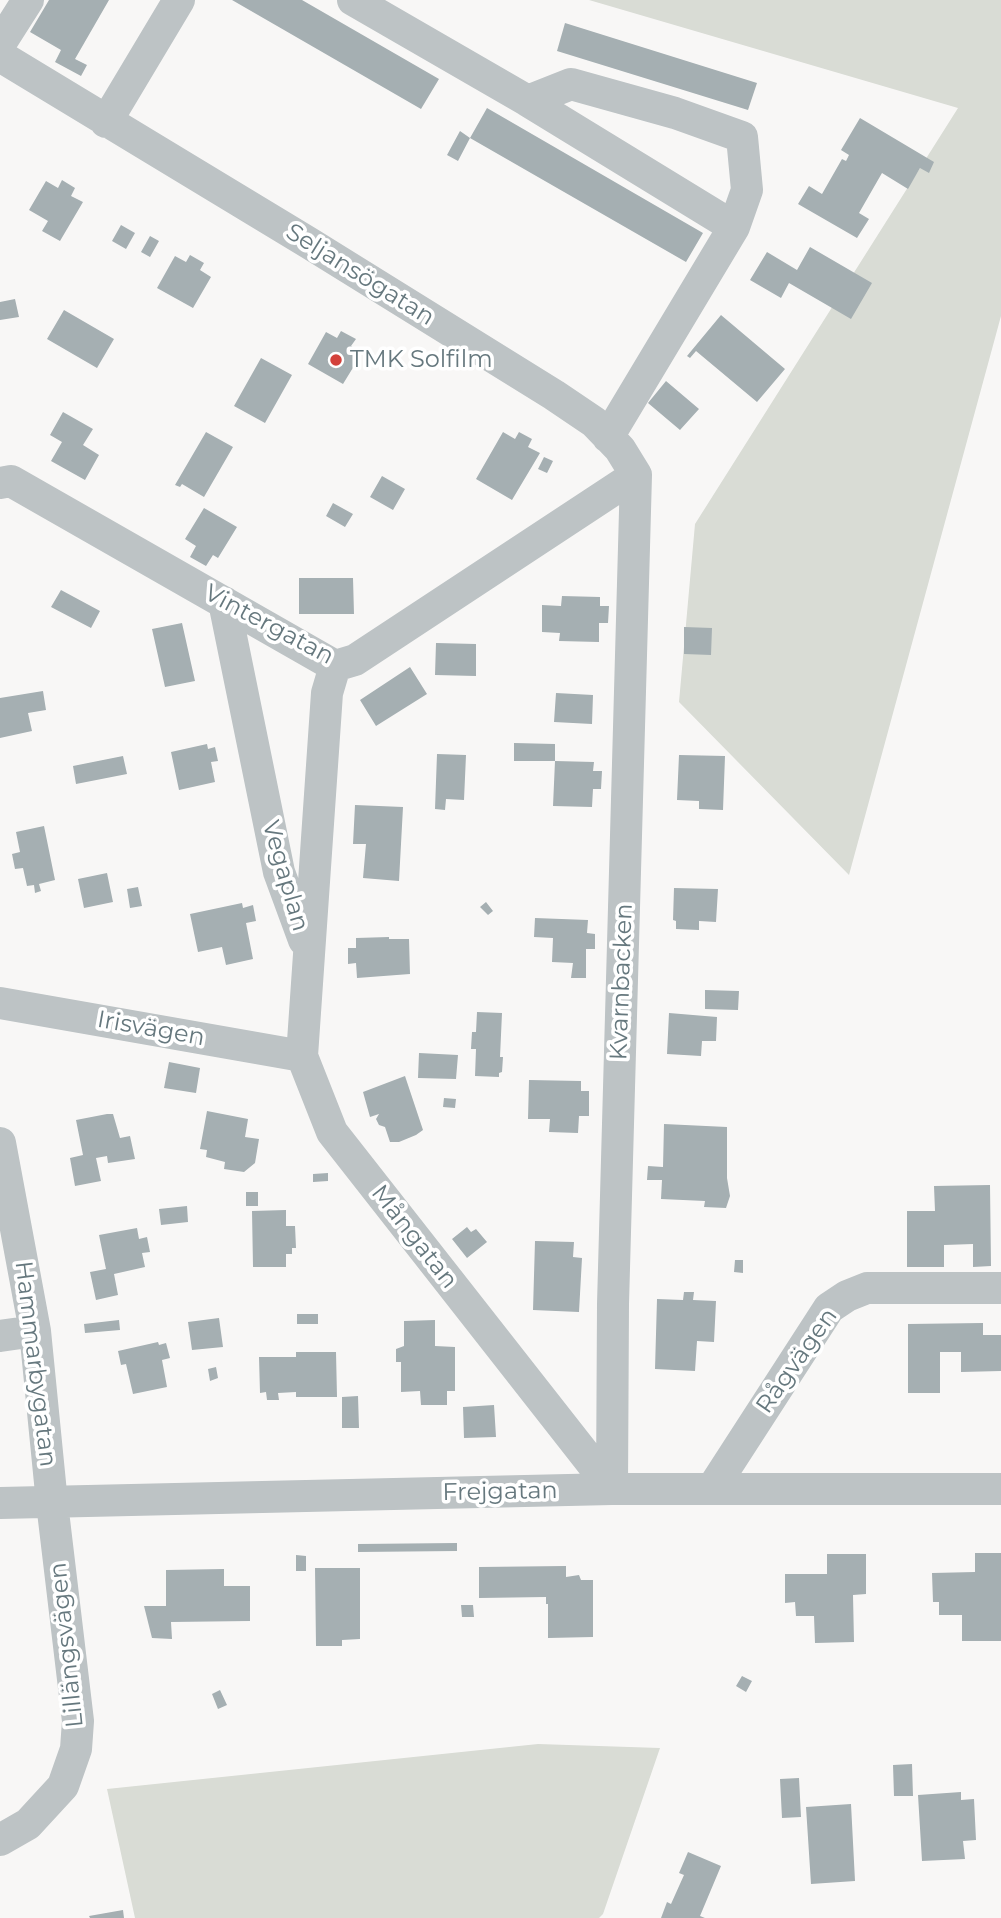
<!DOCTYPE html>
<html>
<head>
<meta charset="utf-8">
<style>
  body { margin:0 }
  canvas { display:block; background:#f8f7f6 }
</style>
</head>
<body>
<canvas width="1001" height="1918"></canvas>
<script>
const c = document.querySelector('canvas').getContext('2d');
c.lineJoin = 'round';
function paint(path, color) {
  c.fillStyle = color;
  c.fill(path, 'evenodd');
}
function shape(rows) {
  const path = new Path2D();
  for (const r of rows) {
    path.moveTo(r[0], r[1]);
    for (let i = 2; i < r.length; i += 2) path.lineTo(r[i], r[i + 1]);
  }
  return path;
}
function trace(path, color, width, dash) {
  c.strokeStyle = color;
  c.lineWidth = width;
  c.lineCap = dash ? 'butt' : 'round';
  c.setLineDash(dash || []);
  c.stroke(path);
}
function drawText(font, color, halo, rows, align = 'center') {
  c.font = font + ' Montserrat,sans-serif';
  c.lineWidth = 7;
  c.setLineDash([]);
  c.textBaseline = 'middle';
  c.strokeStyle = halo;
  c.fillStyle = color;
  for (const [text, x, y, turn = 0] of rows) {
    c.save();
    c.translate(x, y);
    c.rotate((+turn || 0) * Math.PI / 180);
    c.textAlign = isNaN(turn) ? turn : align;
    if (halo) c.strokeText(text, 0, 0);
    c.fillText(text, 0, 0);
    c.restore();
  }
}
const green = shape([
  [589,0,1001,0,1001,316,849,875,679,702,695,524,958,108],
  [538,1744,660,1748,603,1914,599,1918,135,1918,107,1789]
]);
const building = shape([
  [49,0,109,0,75,59,87,65,81,76,55,62,61,50,30,32],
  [232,0,302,0,439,79,421,109],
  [565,23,757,83,748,110,557,51],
  [487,108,703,233,686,262,470,138],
  [860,118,934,162,929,173,920,168,908,189,882,173,859,213,869,219,857,238,798,204,809,186,822,194,842,159,846,161,849,155,841,150],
  [460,131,470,138,458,161,447,155],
  [62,180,75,188,71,196,83,202,60,241,42,231,48,221,29,210,46,181,58,188],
  [121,225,135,233,126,249,112,241],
  [150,236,159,241,150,257,141,252],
  [810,247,872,283,851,319,789,283,781,298,750,280,767,252,797,270],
  [190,255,204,263,200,270,211,277,193,308,157,288,175,256,186,262],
  [15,299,19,317,0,320,0,302],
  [64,310,114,339,97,368,47,339],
  [721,315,785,369,757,402,696,351,690,358,687,356],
  [341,331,356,339,351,346,362,353,343,384,308,364,326,332,337,338],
  [261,358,292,375,265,423,234,406],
  [666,381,699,409,680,430,648,403],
  [63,412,93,429,83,445,99,455,85,480,51,461,62,442,50,435],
  [206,432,233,447,204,497,182,484,180,487,175,485],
  [503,432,515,439,519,432,532,439,528,447,540,453,512,500,476,479],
  [544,457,553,461,547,473,538,469],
  [382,476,405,489,393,510,370,497],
  [333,503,353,514,345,527,326,516],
  [204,508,237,527,218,558,213,555,206,566,190,557,196,546,185,539],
  [299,578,353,578,354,614,299,614],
  [61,590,100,611,91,628,51,607],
  [562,596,600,597,600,606,609,606,608,623,599,623,599,642,559,641,560,633,542,632,542,605,561,606],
  [182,623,195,681,165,687,152,629],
  [684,627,712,628,711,655,684,654],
  [436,643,476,644,476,676,435,675],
  [410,667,427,694,376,726,360,700],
  [43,691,46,710,28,713,32,731,0,738,0,698],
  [556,693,593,695,592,724,554,722],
  [514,743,555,744,555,761,514,761],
  [207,744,208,749,215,747,218,761,211,762,215,782,179,790,171,752],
  [437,754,466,755,464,800,446,799,445,810,435,809],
  [679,755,725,756,723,810,699,809,699,801,677,800],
  [123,756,127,774,76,784,73,766],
  [555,761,594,762,593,771,602,771,601,789,593,789,592,807,553,806],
  [355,805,403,807,399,881,363,878,366,844,353,844],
  [44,826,55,880,39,884,41,891,35,893,34,885,27,886,23,868,15,869,12,854,20,852,16,832],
  [107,873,113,902,84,908,78,879],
  [138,887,142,906,130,908,127,889],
  [674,888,718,889,716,922,699,921,699,930,676,929,676,921,673,920],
  [486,902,493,911,488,915,480,907],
  [242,903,243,908,253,905,256,921,246,923,253,959,226,965,222,947,198,952,190,914],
  [535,918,588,920,587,933,595,934,595,949,586,949,586,978,571,978,573,963,552,962,553,938,534,937],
  [389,937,389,939,409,939,410,974,357,978,356,963,348,964,348,948,356,948,356,938],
  [705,990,739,991,738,1010,705,1009],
  [477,1012,502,1013,500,1057,503,1057,502,1072,499,1073,499,1077,475,1076,476,1049,471,1049,472,1032,476,1032],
  [669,1013,717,1017,716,1041,702,1041,701,1056,667,1054],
  [419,1053,458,1055,456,1079,418,1078],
  [169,1062,200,1068,196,1093,164,1088],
  [405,1076,423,1130,416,1135,399,1142,390,1142,385,1127,379,1125,376,1119,379,1114,370,1117,363,1092],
  [529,1080,581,1081,581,1091,589,1091,589,1116,579,1116,578,1133,549,1132,550,1119,528,1119],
  [444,1098,456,1099,455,1108,443,1107],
  [207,1111,248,1119,245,1137,259,1139,255,1163,244,1172,224,1169,225,1162,206,1157,207,1150,200,1149],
  [107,1114,113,1114,120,1138,130,1136,135,1159,108,1163,107,1156,96,1158,101,1181,75,1186,70,1158,83,1155,76,1120],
  [664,1124,727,1127,727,1178,730,1196,726,1208,704,1207,705,1201,661,1199,662,1180,647,1180,648,1166,663,1167],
  [328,1173,328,1181,313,1182,313,1174],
  [990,1185,991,1266,973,1267,973,1244,944,1245,944,1267,907,1267,907,1211,935,1211,934,1186],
  [246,1192,258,1192,258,1206,246,1206],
  [187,1206,188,1222,161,1225,159,1209],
  [286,1210,286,1226,295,1226,296,1248,292,1248,292,1254,286,1254,286,1267,253,1267,252,1211],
  [467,1227,471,1232,476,1229,487,1242,467,1258,452,1239],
  [137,1228,139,1239,147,1237,150,1252,142,1253,145,1267,114,1274,118,1295,96,1300,90,1272,106,1269,99,1235],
  [535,1241,574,1242,573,1257,582,1258,579,1312,533,1310],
  [735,1260,743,1260,743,1273,734,1272],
  [684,1292,694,1292,693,1300,716,1301,714,1342,697,1341,695,1371,655,1369,657,1299,683,1300],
  [297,1314,318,1314,318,1324,297,1324],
  [219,1318,223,1347,192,1350,188,1322],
  [119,1320,120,1330,85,1333,84,1324],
  [435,1320,435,1346,455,1347,455,1391,447,1391,447,1405,421,1405,420,1391,401,1392,401,1362,396,1362,396,1349,404,1346,404,1321],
  [983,1323,983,1335,1001,1335,1001,1371,961,1372,961,1352,940,1352,940,1393,908,1393,908,1324],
  [158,1342,159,1345,166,1343,170,1358,162,1360,167,1387,133,1394,126,1364,121,1365,118,1351],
  [296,1352,336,1352,337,1397,296,1397,296,1392,278,1393,279,1400,267,1400,266,1392,260,1393,259,1357,296,1357],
  [216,1367,218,1378,210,1381,208,1369],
  [358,1396,359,1428,342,1428,342,1397],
  [494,1405,496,1437,464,1438,463,1407],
  [457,1543,457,1551,358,1552,358,1544],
  [975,1553,1001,1553,1001,1641,962,1641,962,1615,939,1615,939,1602,933,1602,932,1573,975,1572],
  [827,1554,866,1554,866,1594,853,1595,854,1642,815,1643,814,1616,796,1616,795,1602,785,1603,785,1574,827,1574],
  [296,1555,306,1556,306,1571,296,1571],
  [566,1566,566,1577,579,1575,581,1580,593,1580,593,1637,548,1638,548,1604,546,1604,546,1597,479,1598,479,1567],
  [315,1568,360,1568,360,1639,342,1640,342,1646,316,1646],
  [224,1569,224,1586,250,1586,250,1621,171,1622,172,1639,152,1638,144,1606,166,1606,166,1570],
  [461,1605,473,1605,474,1617,462,1617],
  [742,1676,752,1681,746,1692,736,1686],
  [220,1690,227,1705,218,1709,212,1694],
  [912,1764,913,1796,894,1796,893,1765],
  [799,1778,801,1817,782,1818,780,1779],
  [961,1792,961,1800,974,1799,976,1840,963,1841,965,1859,922,1861,918,1795],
  [851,1804,855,1881,811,1884,806,1807],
  [688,1852,721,1866,700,1916,705,1918,661,1918,667,1902,671,1904,684,1875,679,1873],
  [123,1910,124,1918,90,1918,89,1916]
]);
const minor = shape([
  [353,0,528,101,734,227],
  [0,44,28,0],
  [0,56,309,243,554,395,594,422,620,449,636,475],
  [528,101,571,84,675,113,742,137,747,190,734,227,608,437],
  [106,122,179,0],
  [0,483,11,481,335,666,355,660,636,475],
  [224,602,279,872,304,940],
  [335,666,327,693,302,1056,332,1132,612,1489],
  [0,1003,302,1056],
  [0,1143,35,1331,52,1503,78,1721,76,1749,63,1786,28,1824,0,1840],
  [0,1336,35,1331],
  [612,1489,613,1304,636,475],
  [712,1489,829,1308,847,1296,867,1288,1001,1288],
  [0,1503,612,1489,1001,1489]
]);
const markers = [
  [336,360,7,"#d3413b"]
];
const streetNames = [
  ["Seljansögatan",360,275,32],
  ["Vintergatan",269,625,28],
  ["Vegaplan",285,876,74],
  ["Kvarnbacken",622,982,-88],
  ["Irisvägen",151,1029,10],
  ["Mångatan",414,1237,52],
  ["Rågvägen",797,1361,-55],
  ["Hammarbygatan",35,1364,83],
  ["Frejgatan",500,1492,-1],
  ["Lillängsvägen",67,1645,-96]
];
const poiNames = [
  ["TMK Solfilm",350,360]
];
paint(green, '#d9dcd5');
paint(building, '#a5afb2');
trace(minor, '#bdc3c5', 32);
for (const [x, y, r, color] of markers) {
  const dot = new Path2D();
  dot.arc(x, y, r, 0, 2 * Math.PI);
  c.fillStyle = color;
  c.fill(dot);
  trace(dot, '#fff', 2.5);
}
drawText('24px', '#66787e', '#fff', streetNames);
drawText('24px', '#66787e', '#fff', poiNames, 'left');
</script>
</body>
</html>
